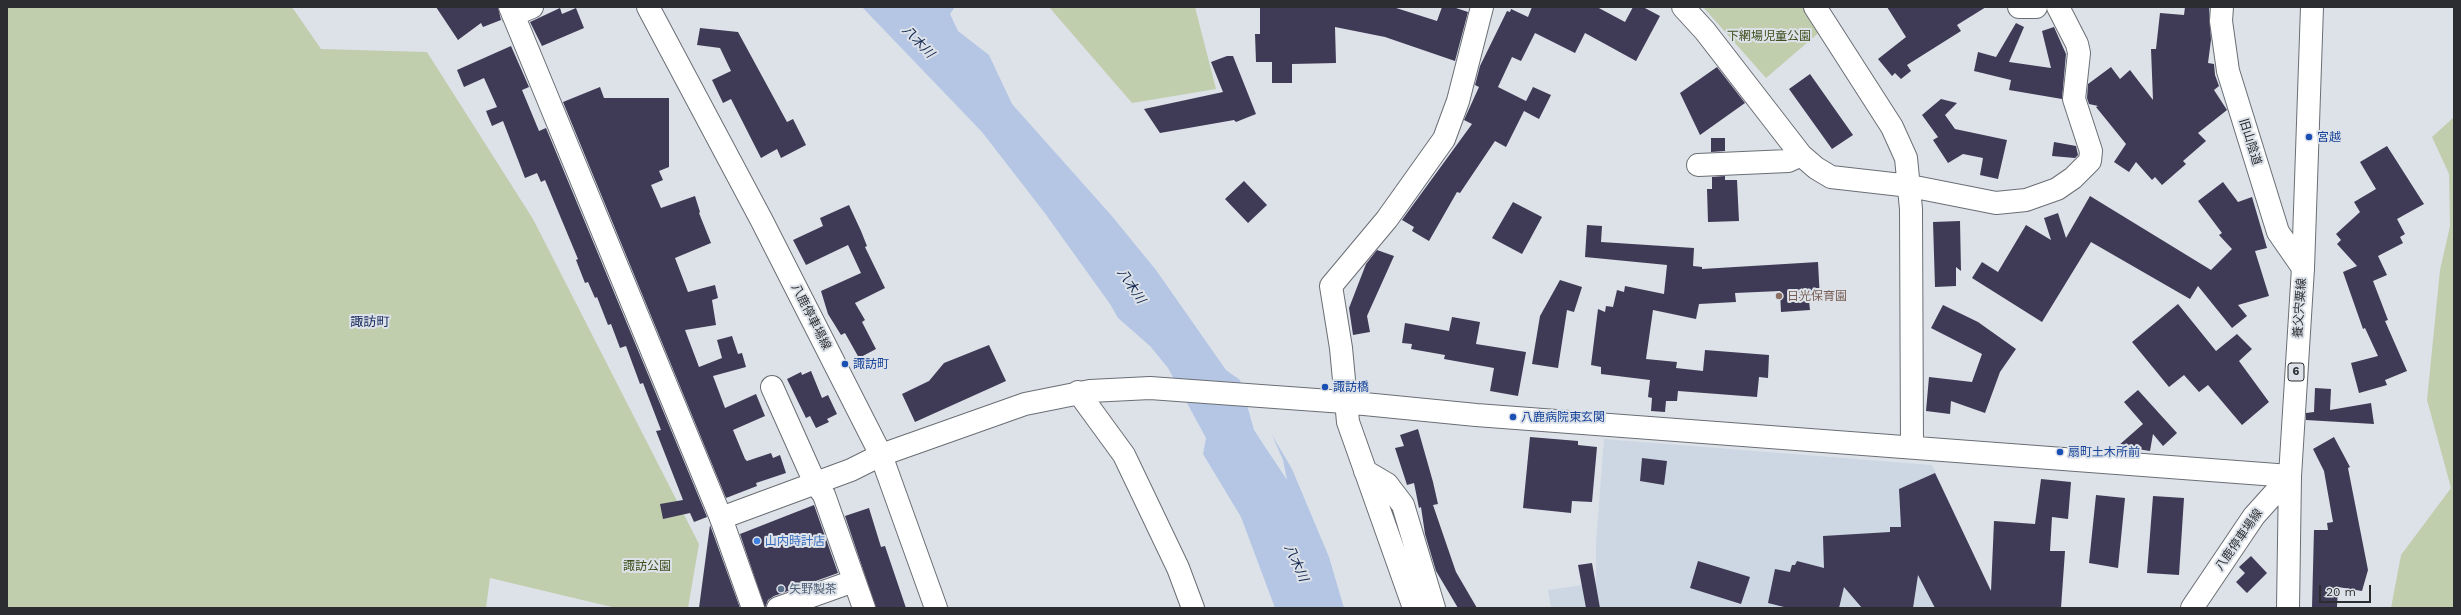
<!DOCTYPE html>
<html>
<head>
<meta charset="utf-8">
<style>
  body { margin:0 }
  #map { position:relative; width:2461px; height:615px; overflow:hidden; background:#dde2e9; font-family:"Work Sans",sans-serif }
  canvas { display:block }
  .frame { position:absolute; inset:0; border:8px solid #2b2d30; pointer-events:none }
  .scale { position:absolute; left:2319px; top:585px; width:52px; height:18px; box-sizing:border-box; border:2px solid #2b2d30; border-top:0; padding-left:5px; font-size:12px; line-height:14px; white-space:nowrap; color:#2b2d30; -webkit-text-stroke:3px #dde2e9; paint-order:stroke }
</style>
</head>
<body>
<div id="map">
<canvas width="2461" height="615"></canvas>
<div class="frame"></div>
<div class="scale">20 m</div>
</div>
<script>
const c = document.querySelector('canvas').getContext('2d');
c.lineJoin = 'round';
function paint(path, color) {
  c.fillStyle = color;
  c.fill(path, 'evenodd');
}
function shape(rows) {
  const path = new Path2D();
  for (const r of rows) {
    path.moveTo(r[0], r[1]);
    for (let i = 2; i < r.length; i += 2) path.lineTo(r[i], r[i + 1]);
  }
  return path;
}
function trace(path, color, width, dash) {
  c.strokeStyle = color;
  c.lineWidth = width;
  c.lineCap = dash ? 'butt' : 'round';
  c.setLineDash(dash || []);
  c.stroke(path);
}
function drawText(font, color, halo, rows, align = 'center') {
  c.font = font + ' "Work Sans","Noto Sans JP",sans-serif';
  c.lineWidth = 4;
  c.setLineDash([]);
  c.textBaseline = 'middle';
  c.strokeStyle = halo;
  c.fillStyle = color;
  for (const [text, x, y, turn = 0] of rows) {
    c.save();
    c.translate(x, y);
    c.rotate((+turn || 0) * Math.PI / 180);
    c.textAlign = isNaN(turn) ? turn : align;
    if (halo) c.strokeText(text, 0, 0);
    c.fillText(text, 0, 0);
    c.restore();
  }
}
const built = shape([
  [1604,439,1932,465,1998,608,1551,608,1548,590,1596,583,1596,542]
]);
const green = shape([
  [7,7,292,7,321,49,427,52,533,219,699,544,688,608,616,608,490,578,486,608,7,608],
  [1049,7,1195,7,1216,89,1132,103],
  [1703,7,1803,7,1822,30,1766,78],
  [2454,117,2454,608,2391,608,2401,555,2451,488,2427,400,2440,270,2450,226,2449,174,2432,137]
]);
const water = shape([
  [862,7,955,7,950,14,958,31,989,55,1012,104,1111,215,1156,270,1226,370,1240,380,1254,430,1287,480,1283,460,1272,435,1292,469,1329,557,1344,608,1275,608,1241,517,1203,454,1206,438,1168,368,1150,346,1118,318,1110,304,1044,212,982,132]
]);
const building = shape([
  [436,7,498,7,501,20,483,27,481,23,458,40],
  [1260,7,1393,7,1437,21,1442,7,1453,7,1468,12,1455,61,1385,37,1335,27,1336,63,1292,64,1292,83,1272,83,1272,62,1256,62,1255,34,1260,34],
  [1532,7,1597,7,1625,22,1633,7,1643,7,1660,16,1636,61,1585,33,1575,53,1535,33,1521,61,1512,57,1498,87,1526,101,1533,87,1551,95,1539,119,1524,111,1506,147,1495,141,1460,193,1457,192,1429,241,1412,231,1414,227,1402,220,1472,124,1464,120,1479,87,1475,85,1480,66,1507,11,1510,12,1511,9,1528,17],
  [1887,7,1986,7,1957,25,1961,31,1907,65,1911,71,1901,79,1895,73,1892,76,1878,59,1906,37],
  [2185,7,2209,7,2211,40,2208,63,2214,64,2215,75,2219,86,2214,90,2227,110,2198,133,2206,141,2183,161,2186,164,2162,185,2155,177,2152,180,2136,162,2129,172,2114,162,2126,144,2096,107,2098,106,2089,104,2087,98,2088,84,2111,67,2120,79,2130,70,2153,100,2151,49,2156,49,2160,13,2184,15],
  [560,8,562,14,576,8,584,28,542,46,530,22],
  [2016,23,2024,27,2009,62,2051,68,2042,31,2054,27,2066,54,2062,99,2009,90,2011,80,1974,71,1978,52,1996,57],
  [700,28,738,32,787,122,793,119,806,145,781,158,777,149,761,158,731,99,723,103,712,80,731,71,720,48,697,45],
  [511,46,529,87,522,90,539,131,546,128,707,517,694,522,690,513,663,519,660,504,683,500,656,431,661,430,643,383,640,384,626,346,620,348,611,324,608,325,597,297,595,298,588,282,585,283,576,260,578,259,545,180,541,182,537,173,525,178,503,121,492,126,486,111,497,107,484,78,464,87,457,70],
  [1227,56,1233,56,1256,114,1236,122,1234,120,1160,133,1144,109,1223,92,1211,62],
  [1717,67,1745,103,1700,135,1680,93],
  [1810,74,1853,135,1832,149,1789,89],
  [600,87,604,98,669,98,669,167,659,171,663,180,651,185,661,208,695,196,700,212,699,213,711,243,675,258,688,292,715,285,718,298,712,300,716,325,685,330,699,367,722,358,717,340,732,336,738,354,742,353,746,367,713,376,725,408,756,394,765,416,733,430,745,459,747,461,771,453,773,458,780,455,786,473,756,483,757,486,726,498,563,102],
  [1941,99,1957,103,1945,115,1955,129,2007,140,1998,179,1980,175,1983,158,1963,154,1948,163,1933,140,1938,137,1922,115],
  [1711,138,1725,138,1725,151,1711,152],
  [2054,142,2076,146,2078,155,2075,158,2052,156],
  [2387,146,2424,204,2397,219,2405,234,2400,237,2403,243,2378,256,2387,275,2373,281,2388,320,2385,321,2407,371,2385,380,2387,385,2359,393,2351,363,2378,356,2365,328,2363,329,2343,272,2357,266,2337,244,2341,240,2336,234,2360,212,2354,202,2376,189,2360,162],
  [1725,176,1725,180,1737,180,1739,221,1708,222,1707,189,1712,189,1712,177],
  [1244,181,1267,205,1248,223,1225,199],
  [2223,182,2238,202,2252,197,2267,248,2255,251,2269,296,2238,305,2247,316,2232,328,2198,286,2190,299,2091,242,2042,322,1972,278,1982,262,1998,272,2026,225,2051,240,2044,218,2058,213,2066,238,2090,196,2211,270,2232,249,2219,235,2222,233,2198,201],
  [1513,202,1542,217,1522,254,1492,238],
  [849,205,861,231,867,246,865,247,885,288,855,303,865,320,862,322,876,349,859,358,845,333,841,335,828,314,821,291,861,273,848,245,806,265,793,240,823,226,820,218],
  [1960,221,1961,271,1956,267,1956,286,1935,287,1933,222],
  [1587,225,1602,226,1601,242,1694,248,1693,266,1702,267,1702,269,1818,262,1820,300,1809,301,1810,310,1781,312,1780,291,1735,293,1736,302,1699,304,1696,319,1653,310,1646,359,1677,362,1676,368,1703,371,1705,350,1769,355,1768,378,1759,377,1757,397,1678,391,1677,401,1666,401,1665,412,1651,411,1652,398,1648,397,1650,380,1601,374,1601,367,1591,365,1598,309,1605,312,1606,306,1613,307,1617,290,1624,292,1625,286,1664,294,1667,265,1585,257],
  [1377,250,1394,256,1367,316,1370,332,1353,335,1349,308,1366,264],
  [1560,280,1582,287,1574,312,1567,310,1558,368,1532,364,1540,316],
  [2178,304,2216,351,2237,334,2252,349,2239,361,2269,402,2242,425,2208,385,2199,392,2184,375,2169,387,2132,342],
  [1943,305,1978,322,2016,349,2000,372,1985,413,1951,401,1950,414,1926,411,1929,377,1972,382,1982,354,1931,328],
  [1452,317,1480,322,1476,344,1526,352,1518,396,1490,391,1494,368,1444,359,1445,355,1411,349,1412,344,1402,343,1405,323,1449,331],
  [989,345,1006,381,915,422,902,394,929,381,944,363],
  [811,371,822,398,828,395,837,414,827,419,829,422,816,428,810,416,806,418,787,379,801,372,802,375],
  [2315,388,2331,389,2330,410,2371,403,2374,424,2306,420,2306,413,2314,412],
  [2138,390,2177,433,2163,446,2153,434,2150,451,2118,446,2143,424,2124,402],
  [1418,429,1433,482,1438,504,1433,505,1446,543,1456,572,1477,608,1458,608,1436,571,1425,534,1421,507,1419,508,1414,483,1407,485,1395,448,1404,446,1400,435],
  [1530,437,1578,441,1578,445,1597,447,1592,502,1572,501,1571,513,1523,508],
  [2334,437,2350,467,2348,468,2368,570,2362,591,2338,587,2337,607,2312,607,2314,530,2328,530,2327,523,2333,522,2324,471,2313,449],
  [1642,458,1667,461,1664,485,1640,481],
  [1935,473,1991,591,1994,521,2035,524,2041,479,2071,482,2068,519,2052,517,2050,551,2065,551,2061,608,1935,608,1918,575,1913,608,1862,608,1844,587,1839,608,1788,608,1768,603,1775,569,1790,572,1792,565,1795,565,1797,561,1824,568,1823,536,1890,532,1890,527,1901,527,1899,489],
  [2096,495,2125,498,2118,568,2089,563],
  [2153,496,2184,498,2179,575,2147,573],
  [814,505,838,573,774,596,768,600,765,608,740,534],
  [869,508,881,547,885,546,906,608,876,608,845,516],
  [710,525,740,608,699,608],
  [2251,556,2267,573,2247,593,2236,582,2245,573,2239,567],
  [1698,561,1750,577,1741,604,1690,588],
  [1592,563,1600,608,1586,608,1578,565]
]);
const minor = shape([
  [510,7,721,518],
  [1683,7,1705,31,1801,155,1816,168,1831,177,1910,186,1996,203,2026,200,2057,189,2073,178,2090,161,2091,151,2074,99,2079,53,2077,44,2058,7],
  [1815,7,1892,127,1906,158,1911,209,1912,447],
  [2019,7,2036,7],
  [2222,7,2221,21,2228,71,2278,232,2303,268],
  [513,15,532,7],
  [1698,165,1788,161,1801,155],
  [772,387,815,483,824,495,864,608],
  [1078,392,1124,455,1178,568,1193,608],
  [1365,471,1387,484,1403,505,1434,608],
  [778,608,854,581],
  [936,608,881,455,1025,404,1090,391,1150,388,1344,402,1476,415,2290,476],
  [1414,608,1348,422,1341,348,1331,286,1387,219,1444,139,1458,101,1482,7]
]);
const major = shape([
  [648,7,762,221,881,455,851,470,721,518,753,608],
  [2192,608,2254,516,2290,476],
  [2288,608,2290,476,2303,268,2312,7]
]);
const markers = [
  [2309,137,4,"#1a4fb4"],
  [1779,296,4,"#8d6e63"],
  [845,364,4,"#1a4fb4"],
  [1325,387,4,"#1a4fb4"],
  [1513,417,4,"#1a4fb4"],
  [2060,452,4,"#1a4fb4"],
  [757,541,4,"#3f7fe0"],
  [781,589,4,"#5c6f8a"]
];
const shields = [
  [2296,372,16]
];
const shieldNames = [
  ["6",2296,372]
];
const parkNames = [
  ["下網場児童公園",1769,36],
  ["諏訪公園",647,566]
];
const transitNames = [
  ["宮越",2317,137],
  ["諏訪町",853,364],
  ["諏訪橋",1333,387],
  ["八鹿病院東玄関",1521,417],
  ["扇町土木所前",2068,452]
];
const streetNames = [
  ["旧山陰道",2250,142,73],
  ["養父宍粟線",2300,308,-86],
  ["八鹿停車場線",811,317,63],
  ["八鹿停車場線",2239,540,-55]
];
const educationNames = [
  ["日光保育園",1787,296]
];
const shopNames = [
  ["山内時計店",765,541]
];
const serviceNames = [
  ["矢野製茶",789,589]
];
const waterNames = [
  ["八木川",918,42,46],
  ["八木川",1131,286,56],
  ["八木川",1296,563,66]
];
const neighbourhoodNames = [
  ["諏訪町",370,322]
];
paint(built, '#cdd7e3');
paint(green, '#c0cead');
paint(water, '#b4c6e4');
paint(building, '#3f3a56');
trace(minor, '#6a6e74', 24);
trace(major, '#6a6e74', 24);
trace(minor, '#fff', 22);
trace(major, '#fff', 22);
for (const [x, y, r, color] of markers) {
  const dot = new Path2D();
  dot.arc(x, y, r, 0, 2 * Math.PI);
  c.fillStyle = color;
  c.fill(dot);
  trace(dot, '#dde2e9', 1.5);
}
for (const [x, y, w] of shields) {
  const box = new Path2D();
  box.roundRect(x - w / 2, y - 9, w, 18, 3);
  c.fillStyle = '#dde2e9';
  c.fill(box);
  trace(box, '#2b2d30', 1);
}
drawText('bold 11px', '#2b2d30', null, shieldNames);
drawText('12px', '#3d4f1c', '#dde2e9', parkNames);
drawText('12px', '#164399', '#dde2e9', transitNames, 'left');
drawText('12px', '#2b2d30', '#dde2e9', streetNames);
drawText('12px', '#785e54', '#dde2e9', educationNames, 'left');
drawText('12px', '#366cbe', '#dde2e9', shopNames, 'left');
drawText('12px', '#4e5e75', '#dde2e9', serviceNames, 'left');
drawText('italic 13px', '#132850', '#dde2e9', waterNames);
drawText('13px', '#11255a', '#dde2e9', neighbourhoodNames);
</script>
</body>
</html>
